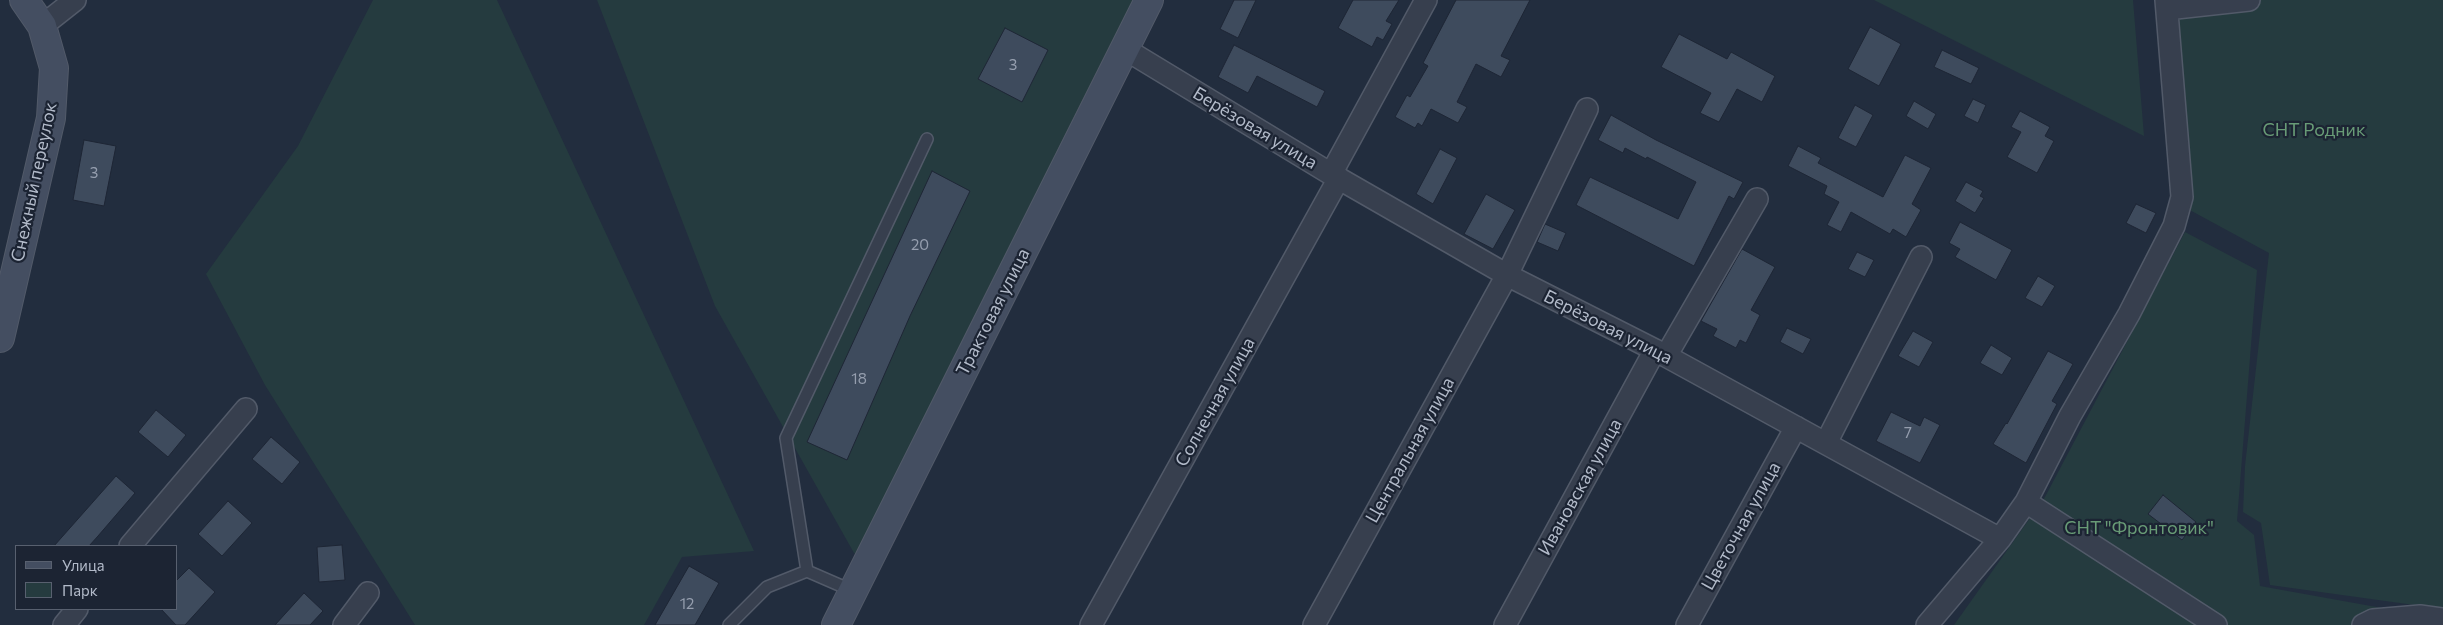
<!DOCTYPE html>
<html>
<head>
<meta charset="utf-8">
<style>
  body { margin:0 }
  #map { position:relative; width:2443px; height:625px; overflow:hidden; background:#222d3e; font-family:Commissioner,sans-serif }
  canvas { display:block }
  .legend { position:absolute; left:15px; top:545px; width:162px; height:65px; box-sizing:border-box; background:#1c2433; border:1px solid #58606f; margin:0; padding:6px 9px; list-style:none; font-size:15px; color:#b2bac9 }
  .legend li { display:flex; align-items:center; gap:10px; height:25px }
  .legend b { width:25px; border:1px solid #58606f }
</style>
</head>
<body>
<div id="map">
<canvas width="2443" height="625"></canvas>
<ul class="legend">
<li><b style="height:6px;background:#444e61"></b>Улица</li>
<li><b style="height:14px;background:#253b3f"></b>Парк</li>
</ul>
</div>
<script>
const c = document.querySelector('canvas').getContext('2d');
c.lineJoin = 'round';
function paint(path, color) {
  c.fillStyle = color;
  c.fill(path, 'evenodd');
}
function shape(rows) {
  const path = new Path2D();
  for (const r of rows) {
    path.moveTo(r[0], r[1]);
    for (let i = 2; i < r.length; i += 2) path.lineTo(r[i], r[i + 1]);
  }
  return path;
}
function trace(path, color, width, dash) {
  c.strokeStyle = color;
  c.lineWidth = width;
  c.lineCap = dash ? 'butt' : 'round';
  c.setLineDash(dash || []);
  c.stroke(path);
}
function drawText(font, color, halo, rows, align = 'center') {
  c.font = font + ' Commissioner,sans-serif';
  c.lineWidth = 4.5;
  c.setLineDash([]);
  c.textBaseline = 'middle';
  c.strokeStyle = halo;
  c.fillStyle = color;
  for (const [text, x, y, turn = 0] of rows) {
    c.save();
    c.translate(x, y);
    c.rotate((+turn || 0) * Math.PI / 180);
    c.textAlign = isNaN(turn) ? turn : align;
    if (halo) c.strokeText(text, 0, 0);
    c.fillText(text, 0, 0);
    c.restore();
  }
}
const green = shape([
  [373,0,497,0,754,551,682,557,644,625,415,625,265,385,206,274,298,146],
  [597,0,1144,0,866,564,854,553,715,306],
  [1874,0,2133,0,2144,136],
  [2163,0,2443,0,2443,609,2270,585,2261,523,2243,512,2245,466,2269,253,2186,208],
  [2185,232,2257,270,2237,521,2254,535,2260,586,2443,619,2443,625,1954,625,2045,497]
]);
const building = shape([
  [1234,0,1256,0,1238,38,1220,29,1234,0],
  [1353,0,1399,0,1386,21,1392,24,1383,40,1377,37,1372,47,1338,28,1353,0],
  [1456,0,1530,0,1501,56,1510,60,1501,77,1476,64,1457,102,1467,107,1458,123,1431,109,1422,126,1418,123,1415,128,1395,117,1407,95,1410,97,1428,66,1423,63,1456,0],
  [1870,27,1901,44,1879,86,1848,69,1870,27],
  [1005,28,1048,50,1022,102,978,79,1005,28],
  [1679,34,1727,59,1731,52,1775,76,1762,102,1737,89,1719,122,1700,113,1711,93,1661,67,1679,34],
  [1234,45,1325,91,1317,107,1257,76,1248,93,1218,77,1234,45],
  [1942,50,1979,68,1971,84,1934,67,1942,50],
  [1973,99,1986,105,1978,123,1964,116,1973,99],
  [1914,101,1936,114,1928,129,1906,116,1914,101],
  [1855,105,1873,115,1856,147,1838,138,1855,105],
  [2020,111,2050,127,2045,136,2054,141,2037,173,2007,157,2021,132,2011,127,2020,111],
  [1611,115,1656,140,1743,182,1734,199,1729,196,1694,266,1576,205,1590,177,1678,219,1696,182,1647,157,1646,159,1625,148,1623,153,1598,140,1611,115],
  [84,140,116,146,104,206,73,200,84,140],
  [1798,146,1821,158,1818,163,1883,197,1905,155,1931,168,1912,204,1921,210,1906,237,1893,229,1890,234,1851,212,1841,232,1827,225,1839,202,1824,194,1827,186,1788,166,1798,146],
  [1440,149,1457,158,1433,204,1416,194,1440,149],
  [932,171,970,191,910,316,847,460,807,442,932,171],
  [1966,182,1983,191,1980,196,1984,198,1975,213,1955,201,1966,182],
  [1486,194,1515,210,1493,249,1464,234,1486,194],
  [2136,204,2156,213,2146,233,2126,223,2136,204],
  [1960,222,2012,250,1996,280,1955,257,1960,249,1949,243,1960,222],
  [1545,224,1566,233,1558,251,1537,242,1545,224],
  [1742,249,1775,267,1751,310,1760,315,1746,343,1740,340,1736,348,1713,336,1717,329,1701,321,1742,249],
  [1857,252,1874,260,1865,277,1848,269,1857,252],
  [2038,276,2055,286,2042,307,2025,298,2038,276],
  [1787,328,1811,339,1803,354,1780,342,1787,328],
  [1913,331,1933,342,1919,367,1898,356,1913,331],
  [1991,345,2012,358,2002,375,1980,363,1991,345],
  [2048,351,2073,364,2052,401,2057,404,2026,463,1993,444,2006,423,2007,424,2048,351],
  [156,410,186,435,168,457,138,432,156,410],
  [1891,412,1920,426,1924,417,1940,425,1920,463,1876,441,1891,412],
  [271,437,300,462,282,484,252,459,271,437],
  [116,476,135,493,98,536,89,546,54,546,116,476],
  [2163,495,2196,522,2182,540,2148,514,2163,495],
  [228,501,252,523,222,556,198,534,228,501],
  [342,545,345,580,319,582,317,547,342,545],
  [689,566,719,583,695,625,655,625,689,566],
  [189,568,215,592,185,625,176,625,161,609,176,609,176,581,189,568],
  [304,593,323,611,310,625,275,625,304,593]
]);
const lane = shape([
  [807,571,786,438,927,139],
  [729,625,767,587,807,571,853,591]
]);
const street = shape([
  [2166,0,2182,197,2174,226,2129,314,2070,416,2026,502,2216,625],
  [2167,9,2249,0],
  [42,26,75,0],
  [1125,49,1331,174,1507,275,1655,350,2000,539],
  [1331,174,1426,0],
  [1666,356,1757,199],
  [1826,443,1921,257],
  [130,546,246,409],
  [64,625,77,609],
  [344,625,368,593],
  [1091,625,1339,178],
  [1314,625,1507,275,1587,109],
  [1505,625,1655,350],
  [1687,625,1796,427],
  [1927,625,2000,539,2026,502],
  [2363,625,2373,620,2420,616,2443,619]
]);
const secondary = shape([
  [0,338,51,118,54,68,42,26,24,0],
  [836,625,1149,0]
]);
const numberNames = [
  ["3",1013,65],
  ["3",94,173],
  ["20",920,245],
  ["18",859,379],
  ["7",1908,433],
  ["12",687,604]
];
const streetNames = [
  ["Берёзовая улица",1255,128,31],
  ["Снежный переулок",34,182,-78],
  ["Трактовая улица",993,312,-63],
  ["Берёзовая улица",1608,327,27],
  ["Солнечная улица",1215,402,-61],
  ["Центральная улица",1410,450,-61],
  ["Ивановская улица",1580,487,-61],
  ["Цветочная улица",1741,526,-61]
];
const parkNames = [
  ["СНТ Родник",2314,130],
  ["СНТ \"Фронтовик\"",2139,528]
];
paint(green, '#253b3f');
paint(building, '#3e4b5d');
trace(building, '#1e2635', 1);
trace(lane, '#525a69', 14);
trace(street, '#525a69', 24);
trace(secondary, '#525a69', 30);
trace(lane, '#373f4e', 11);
trace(street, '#373f4e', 21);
trace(secondary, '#444e61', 28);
drawText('15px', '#959eae', null, numberNames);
drawText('18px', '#b2bac9', '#1c2433', streetNames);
drawText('18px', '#689b76', '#1c2433', parkNames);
</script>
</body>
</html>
